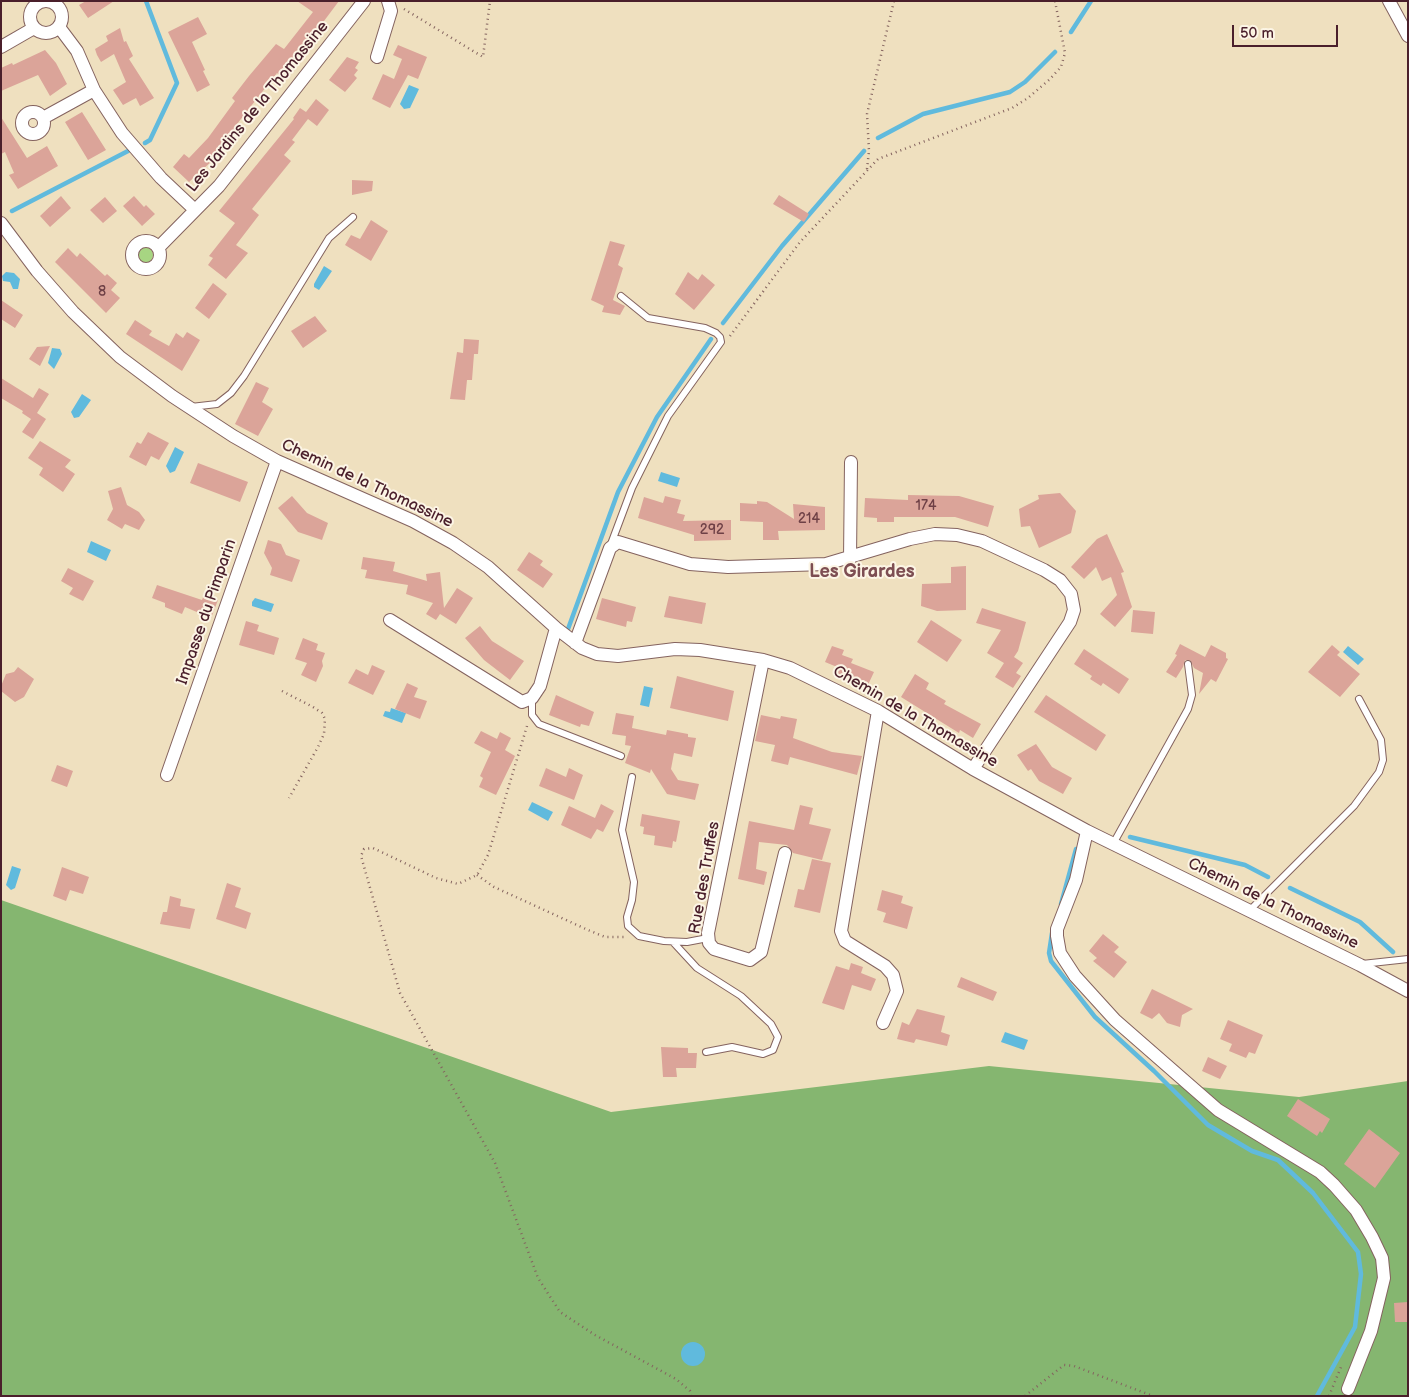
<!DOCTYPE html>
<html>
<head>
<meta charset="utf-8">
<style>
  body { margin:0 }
  #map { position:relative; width:1409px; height:1397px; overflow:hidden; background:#efe0bf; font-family:"Balsamiq Sans",sans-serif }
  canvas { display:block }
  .frame { position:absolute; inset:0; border:2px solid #4a1f2b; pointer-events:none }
  .scale { position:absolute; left:1232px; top:25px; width:106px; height:22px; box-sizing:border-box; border:2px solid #4a1f2b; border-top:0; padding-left:6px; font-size:15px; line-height:18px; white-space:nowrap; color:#4a1f2b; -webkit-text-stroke:4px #fcf5e5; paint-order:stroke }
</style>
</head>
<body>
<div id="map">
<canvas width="1409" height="1397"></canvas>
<div class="frame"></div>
<div class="scale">50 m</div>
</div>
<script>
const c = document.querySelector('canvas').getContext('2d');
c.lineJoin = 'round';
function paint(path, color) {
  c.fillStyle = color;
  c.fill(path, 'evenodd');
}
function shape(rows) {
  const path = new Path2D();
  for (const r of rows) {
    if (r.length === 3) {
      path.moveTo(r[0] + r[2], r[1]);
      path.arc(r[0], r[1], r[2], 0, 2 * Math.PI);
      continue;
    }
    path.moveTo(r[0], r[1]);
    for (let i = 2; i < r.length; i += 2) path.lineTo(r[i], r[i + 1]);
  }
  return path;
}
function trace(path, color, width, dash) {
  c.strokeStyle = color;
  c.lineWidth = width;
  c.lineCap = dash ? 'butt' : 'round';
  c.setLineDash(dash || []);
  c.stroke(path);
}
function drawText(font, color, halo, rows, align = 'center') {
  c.font = font + ' "Balsamiq Sans",sans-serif';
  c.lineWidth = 4;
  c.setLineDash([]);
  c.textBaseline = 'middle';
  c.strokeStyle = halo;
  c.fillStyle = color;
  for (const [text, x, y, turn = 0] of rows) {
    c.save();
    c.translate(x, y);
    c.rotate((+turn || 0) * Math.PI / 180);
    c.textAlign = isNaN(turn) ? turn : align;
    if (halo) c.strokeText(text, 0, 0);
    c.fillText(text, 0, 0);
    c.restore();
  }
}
const green = shape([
  [145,255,8]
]);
const forest = shape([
  [1,900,611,1112,989,1066,1299,1097,1408,1081,1408,1396,1,1396]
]);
const water = shape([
  [409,85,419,89,410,108,404,109,400,104],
  [324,266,332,271,319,290,314,287,314,284],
  [6,272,14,273,20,279,18,289,13,289,10,282,3,281,2,276],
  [52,348,60,349,62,354,54,369,48,363],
  [82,394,91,400,79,417,74,418,71,412],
  [175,447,184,452,175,471,170,473,166,466],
  [661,472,680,478,677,487,658,481],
  [91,541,111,550,106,561,87,552],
  [255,598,274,604,271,612,252,606,252,602],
  [1348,646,1364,659,1358,665,1343,652],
  [644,686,653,688,649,707,640,705],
  [391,708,406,713,402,723,383,716,385,711,390,712],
  [532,802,553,812,548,821,528,810],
  [12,866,21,869,15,888,11,890,6,885],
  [1005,1032,1028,1040,1024,1050,1001,1042],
  [693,1354,12]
]);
const stream = shape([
  [1071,32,1091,1],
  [878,138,923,114,1010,92,1025,82,1055,52],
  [145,143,150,140,177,83,146,1],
  [12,211,128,151],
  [723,323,782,246,864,151],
  [568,629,618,492,657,417,711,339],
  [1130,837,1245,865,1268,877],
  [1290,888,1360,922,1393,952],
  [1061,904,1076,849],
  [1052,933,1049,953,1051,961,1095,1017,1154,1071,1208,1125,1252,1151,1278,1160,1313,1193,1358,1252,1361,1274,1355,1327,1317,1396]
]);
const building = shape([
  [86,1,114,1,88,18,79,5],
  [297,1,339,1,282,77,277,73,237,124,239,125,214,159,189,182,173,167,184,154,189,158,208,138,235,101,232,98,249,76,276,44,284,49,313,12],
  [198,17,207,34,192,42,205,70,203,71,210,85,197,92,168,32],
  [120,28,124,42,126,41,133,56,129,59,154,98,140,106,136,98,123,105,113,90,126,82,114,54,101,62,97,55,95,49,108,41,106,36],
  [398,45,427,57,418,79,408,75,390,108,372,99,383,74,394,79,402,59,393,55],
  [45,50,56,63,67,84,50,96,38,75,1,91,1,68,12,63,13,65],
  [347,57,359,62,355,68,358,70,354,75,357,78,345,92,329,80],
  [316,99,329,110,317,126,308,119,292,140,295,142,284,155,291,161,252,209,259,215,236,245,248,253,226,279,208,265,213,258,209,256,235,223,219,211,294,119,293,118,300,108,306,112],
  [82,112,106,150,88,160,65,122],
  [1,117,27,158,47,146,58,166,18,189,9,175,14,173,5,152,1,154],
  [352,180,373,181,372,191,352,195],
  [779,195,809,214,804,222,773,204],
  [61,196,71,208,50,227,40,216],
  [134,196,144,207,146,205,155,214,142,226,123,206],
  [105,197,117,211,103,223,90,210],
  [371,220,388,231,371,261,345,245,351,235,360,239],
  [610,241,625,245,618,265,623,268,613,300,625,306,620,315,602,312,604,306,591,300],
  [68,248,77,257,80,253,105,276,107,274,117,283,111,290,120,298,106,313,55,262],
  [688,272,698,280,702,274,715,285,694,310,675,294],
  [213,283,227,294,209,319,195,308],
  [1,300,23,315,15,328,1,319],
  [315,316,327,331,303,348,291,331],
  [135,320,152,331,149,335,169,346,176,333,183,338,187,332,200,340,182,371,126,334],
  [464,339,479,340,478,354,474,354,472,380,467,380,465,400,450,399,457,352,463,353],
  [50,346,40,366,29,359,37,347],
  [1,378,33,398,39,388,49,394,37,413,46,419,33,439,22,432,31,419,22,413,23,411,1,398],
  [256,382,269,388,262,402,273,409,258,436,235,424],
  [148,432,169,443,159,460,151,456,146,466,129,457,137,442,141,444],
  [40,441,71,460,65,467,75,474,63,492,39,475,43,468,28,458],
  [198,463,248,482,240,502,190,483],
  [121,487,127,505,139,512,145,520,139,530,125,524,122,529,107,520,113,509,108,491],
  [1060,493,1076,511,1071,533,1039,548,1030,526,1021,527,1019,509,1039,499,1038,495],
  [908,495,959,496,994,506,988,527,955,517,894,517,894,522,877,522,877,518,864,517,865,498,908,500],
  [292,496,307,513,328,523,322,540,298,532,278,508],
  [665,496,681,500,677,513,685,515,683,521,731,520,731,540,694,541,694,535,638,518,644,497,663,503],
  [757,501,767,502,794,519,793,504,825,507,825,530,778,531,779,540,763,540,763,522,740,521,740,503,757,504],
  [1107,534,1124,572,1121,573,1132,607,1115,627,1100,614,1117,595,1111,577,1102,581,1096,567,1084,579,1071,567,1097,539],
  [268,540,281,544,286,555,300,560,292,582,270,575,272,568,264,553],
  [529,552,543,561,540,565,553,574,543,588,517,570],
  [363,557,395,562,393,571,427,581,426,574,440,572,444,608,457,588,473,598,456,624,440,614,436,620,426,614,433,603,406,594,408,585,365,578,367,570,361,569],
  [966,566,966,610,937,611,921,606,922,584,951,583,951,567],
  [68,568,94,581,83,601,69,594,73,588,61,581],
  [157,585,202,600,204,595,218,600,211,618,185,607,182,614,165,607,165,603,152,598],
  [669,596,706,603,702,624,664,617],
  [602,598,636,607,632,622,627,621,626,627,596,619],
  [982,608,1026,622,1018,651,1014,657,1023,663,1016,673,1021,676,1013,688,995,677,1004,663,987,653,1001,630,976,623],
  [1133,610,1155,612,1153,634,1131,632],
  [931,620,962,640,947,662,917,642],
  [246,621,259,625,257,631,279,638,274,655,239,645],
  [480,626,492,641,524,661,510,680,484,660,465,638],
  [303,638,318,644,316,650,325,653,322,661,323,666,316,682,301,675,307,663,295,659],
  [1180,644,1205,657,1211,645,1226,653,1226,658,1228,659,1216,682,1211,679,1199,694,1203,673,1194,668,1190,660,1185,660,1183,667,1176,678,1166,672,1177,655,1175,654],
  [1332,645,1340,652,1337,655,1360,674,1340,697,1308,672],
  [832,646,844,650,842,655,853,659,851,663,874,672,867,687,846,678,845,681,833,676,837,667,825,662],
  [1084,649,1129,679,1119,694,1103,683,1101,686,1090,679,1092,676,1074,664],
  [372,665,385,671,373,695,348,683,356,669,368,675],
  [18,667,34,679,24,697,15,702,1,691,1,686,6,674,14,672],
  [915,674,929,683,926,689,946,701,944,704,981,724,973,738,960,730,959,733,901,697],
  [677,676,734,691,728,721,670,708],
  [407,683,418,688,414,697,427,701,420,719,395,709],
  [556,695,594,712,589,726,581,724,580,727,549,715],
  [1046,695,1106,735,1096,751,1034,712],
  [616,713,634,716,632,728,666,735,667,730,688,734,688,737,696,738,692,757,674,753,671,769,678,780,699,784,695,800,667,794,651,769,650,773,625,763,631,746,625,745,626,736,612,734],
  [761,715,780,719,781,716,797,719,793,738,832,752,862,756,857,775,790,757,788,765,771,761,775,745,755,741],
  [481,731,497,739,500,732,511,738,505,750,515,756,496,795,479,787,483,778,480,776,491,752,474,743],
  [1036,744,1052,767,1072,778,1063,794,1039,781,1031,769,1028,771,1017,755],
  [57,765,73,771,67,787,51,781],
  [546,768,566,777,569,768,583,775,574,800,539,786],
  [601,804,614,811,603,832,597,829,591,839,561,825,569,806,595,818],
  [800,805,813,808,809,824,831,829,822,860,793,853,787,845,759,842,756,869,767,872,764,885,738,879,749,821,794,830],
  [642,814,680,821,676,842,673,841,672,848,654,845,655,836,643,834,644,827,640,826],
  [812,859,831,863,820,913,794,907,798,889,804,890],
  [62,867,89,877,83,894,70,890,66,901,53,896],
  [227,883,241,888,235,907,251,913,246,929,216,919],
  [882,890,903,896,901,903,913,907,907,929,883,922,886,913,877,910],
  [170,896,181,899,180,906,195,909,190,929,160,924,163,912,167,912],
  [1103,934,1119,947,1114,952,1127,962,1114,978,1093,961,1097,958,1089,951],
  [851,963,863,967,861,973,876,979,871,991,852,985,844,1010,822,1003,836,966,849,970],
  [961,977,997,992,993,1001,957,987],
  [1152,989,1193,1009,1182,1015,1180,1027,1167,1023,1159,1013,1152,1019,1140,1013],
  [917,1009,945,1016,941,1032,950,1035,947,1046,916,1039,914,1043,897,1039,902,1022,909,1025],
  [1228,1020,1263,1035,1255,1054,1249,1052,1246,1058,1229,1051,1232,1044,1220,1039],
  [661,1047,688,1048,688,1053,697,1053,696,1068,676,1068,677,1077,663,1077],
  [1208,1057,1227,1066,1220,1079,1202,1071],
  [1298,1099,1330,1119,1322,1133,1320,1131,1317,1136,1287,1116],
  [1369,1129,1400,1153,1375,1188,1344,1164],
  [1408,1302,1408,1322,1395,1322,1394,1303]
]);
const path = shape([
  [404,9,483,57,490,1],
  [867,169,869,151,867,114,894,1],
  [730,336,800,242,878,159,1012,108,1028,98,1049,80,1061,67,1065,53,1055,1],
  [282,691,313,707,322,713,325,719,324,734,318,747,289,798],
  [527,726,488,855,477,875,458,884,436,878,373,848,364,849,361,856,400,993,495,1163,538,1278,560,1312,595,1335,676,1379,690,1391,691,1396],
  [477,875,494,887,588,930,605,937,625,937],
  [1025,1396,1064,1365,1074,1366,1153,1396],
  [1329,1396,1341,1367]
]);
const service = shape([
  [191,407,217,404,231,393,244,376,329,238,353,217],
  [611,544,632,488,668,416,721,342,720,337,716,333,705,328,648,318,621,296],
  [532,698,532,715,539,724,621,756],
  [632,777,622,830,634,882,632,900,627,917,628,926,639,936,664,941,687,942,708,938],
  [1113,844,1188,709,1192,695,1188,664],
  [1250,910,1354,806,1379,772,1383,760,1381,740,1359,699],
  [673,942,697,968,741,996,771,1024,778,1037,773,1050,763,1054,732,1047,706,1052],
  [1362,964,1408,959]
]);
const minor = shape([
  [1389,1,1408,36],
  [46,17,16],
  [59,27,77,51,94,90,122,133,161,178,195,210],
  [1,47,34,28],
  [377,57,391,11,388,1],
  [33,123,11],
  [43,118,94,90],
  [1,223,37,271,73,312,120,357,172,396,233,436,277,461,413,521,453,543,488,567,556,628,582,648,597,654,618,656,675,649,700,650,763,660,790,668,878,711,973,769,1087,831,1360,965,1408,991],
  [146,255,14],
  [158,248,219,186,364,1],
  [850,559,851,462],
  [390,620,522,702,532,698,540,686,556,628],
  [575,643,610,548,618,542,690,564,728,567,826,564,910,539,935,534,957,535,982,541,1044,570,1060,580,1071,594,1074,610,1070,622,973,769],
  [763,660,708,933,709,943,714,949,750,960,761,952,785,853],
  [878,711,841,931,845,941,885,966,893,975,897,991,883,1023],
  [167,775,277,461],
  [1087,831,1076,880,1057,929,1057,936,1060,953,1075,976,1115,1020,1218,1110,1320,1172,1334,1185,1356,1210,1372,1237,1382,1258,1384,1278,1371,1331,1348,1389]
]);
const numberNames = [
  ["8",102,292],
  ["174",926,506],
  ["214",809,519],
  ["292",712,530]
];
const streetNames = [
  ["Les Jardins de la Thomassine",258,107,-51],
  ["Chemin de la Thomassine",367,484,25],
  ["Impasse du Pimparin",207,612,-71],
  ["Chemin de la Thomassine",915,717,30],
  ["Rue des Truffes",705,878,-80],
  ["Chemin de la Thomassine",1273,904,26]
];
const neighbourhoodNames = [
  ["Les Girardes",862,572]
];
paint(green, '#a7d582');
paint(forest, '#85b670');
paint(water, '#60badd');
trace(stream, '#60badd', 4.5);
paint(building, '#dba499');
trace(service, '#84635f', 8);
trace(minor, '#84635f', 14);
trace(path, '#84635f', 2.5, [1, 4]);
trace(service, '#fff', 6);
trace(minor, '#fff', 12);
drawText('14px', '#6e4046', null, numberNames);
drawText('16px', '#4a1f2b', '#fcf5e5', streetNames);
drawText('bold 18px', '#7d4e52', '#fcf5e5', neighbourhoodNames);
</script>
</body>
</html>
